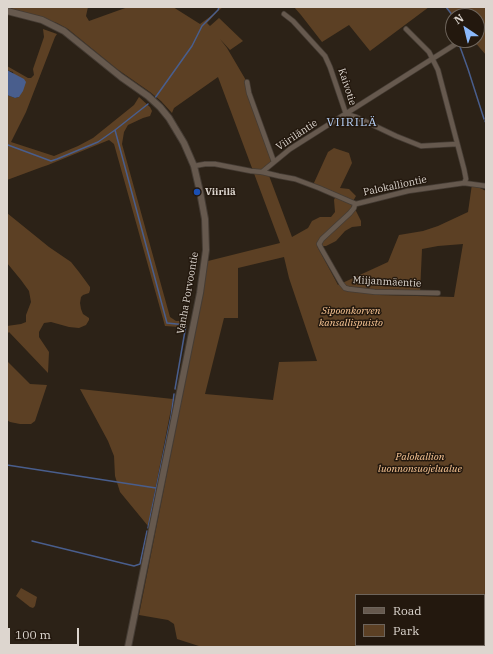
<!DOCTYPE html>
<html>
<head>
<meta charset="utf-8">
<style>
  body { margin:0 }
  #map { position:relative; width:493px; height:654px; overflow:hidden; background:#2c2217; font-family:"IBM Plex Serif",serif }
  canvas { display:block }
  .frame { position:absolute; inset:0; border:8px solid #ddd6cf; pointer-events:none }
  .legend { position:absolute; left:355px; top:594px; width:130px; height:52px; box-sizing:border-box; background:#23180e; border:1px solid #6d645b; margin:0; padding:5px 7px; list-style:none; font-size:12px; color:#ddd6cf }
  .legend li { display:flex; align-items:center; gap:8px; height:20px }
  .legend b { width:20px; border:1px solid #6d645b }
  .north { position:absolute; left:445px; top:8px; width:40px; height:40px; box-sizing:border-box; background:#23180e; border:1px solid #6d645b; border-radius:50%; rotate:325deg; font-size:11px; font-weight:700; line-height:16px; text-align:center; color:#ddd6cf }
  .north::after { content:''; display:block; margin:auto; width:14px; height:18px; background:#8bb9fc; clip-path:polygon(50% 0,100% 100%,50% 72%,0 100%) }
  .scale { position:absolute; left:8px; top:628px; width:71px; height:18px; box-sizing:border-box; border:2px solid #ddd6cf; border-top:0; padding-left:5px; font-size:12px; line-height:14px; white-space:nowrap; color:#ddd6cf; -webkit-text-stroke:3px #23180e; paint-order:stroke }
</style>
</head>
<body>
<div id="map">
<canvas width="493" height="654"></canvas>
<div class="frame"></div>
<ul class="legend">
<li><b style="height:5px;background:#66594e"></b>Road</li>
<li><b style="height:11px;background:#5c4024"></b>Park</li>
</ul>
<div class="north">N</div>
<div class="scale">100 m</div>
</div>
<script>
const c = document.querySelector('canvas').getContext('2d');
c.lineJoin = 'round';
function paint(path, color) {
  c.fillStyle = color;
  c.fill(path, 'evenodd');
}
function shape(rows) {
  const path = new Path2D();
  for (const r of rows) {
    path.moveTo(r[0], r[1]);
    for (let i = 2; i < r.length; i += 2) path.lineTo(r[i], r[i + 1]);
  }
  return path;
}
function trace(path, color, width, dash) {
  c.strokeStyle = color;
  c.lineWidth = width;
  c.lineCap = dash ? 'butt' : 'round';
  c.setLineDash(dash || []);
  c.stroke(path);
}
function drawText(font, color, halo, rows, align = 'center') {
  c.font = font + ' "IBM Plex Serif",serif';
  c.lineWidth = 3;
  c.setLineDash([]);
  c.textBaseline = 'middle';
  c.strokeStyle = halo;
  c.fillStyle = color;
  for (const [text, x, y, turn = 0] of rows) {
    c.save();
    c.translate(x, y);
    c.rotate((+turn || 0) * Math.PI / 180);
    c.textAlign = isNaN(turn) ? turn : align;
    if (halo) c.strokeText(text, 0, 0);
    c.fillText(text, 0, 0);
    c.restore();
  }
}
const green = shape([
  [7,7,88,7,86,16,89,21,128,7,173,7,200,24,218,11,219,7,223,7,218,11,207,23,210,26,219,18,243,41,230,50,220,39,227,48,247,82,274,162,262,172,268,173,292,237,308,228,312,221,320,217,331,217,335,212,334,200,336,195,313,185,328,152,334,148,349,153,352,163,340,188,349,189,356,196,352,203,361,221,361,226,352,227,345,231,336,241,326,246,317,246,338,285,388,262,399,235,423,231,438,226,468,212,472,184,480,185,480,188,486,191,486,230,485,231,486,234,486,647,202,647,177,639,174,624,168,620,139,615,197,321,208,261,280,243,218,77,174,108,172,113,161,101,150,92,117,69,68,29,57,23],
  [463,244,454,297,380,295,380,292,420,293,422,249,438,246],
  [284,257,289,278,317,361,279,362,273,400,205,394,224,318,238,318,238,268],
  [356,595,484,595,484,645,356,645],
  [294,7,429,7,370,51,349,25,322,42,301,15],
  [446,7,486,7,486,55,473,40,477,40,477,16,453,16],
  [43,29,57,34,55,37,26,112,11,142,54,156,78,146,93,138,134,105,139,97,150,107,152,111,150,116,143,118,128,125,124,132,122,144,170,317,176,321,184,321,187,319,184,329,180,327,165,326,114,144,109,140,48,165,42,167,7,180,7,95,15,98,19,97,13,72,7,70,7,66,28,78,31,78,34,75,33,69,44,37],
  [7,213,49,247,71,262,79,272,90,287,90,290,89,293,83,295,81,297,80,303,81,309,83,314,89,318,89,320,86,325,79,328,69,327,51,322,44,323,39,332,39,337,49,352,48,373,9,332,7,334,7,326,21,324,26,322,26,315,31,302,29,291,21,280,7,263],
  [7,361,30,384,47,385,35,421,31,424,20,424,10,422,7,420],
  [80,389,173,399,148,526,120,492,115,476,114,456,108,441],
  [21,588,37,597,35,606,33,608,30,607,16,596]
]);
const water = shape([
  [7,70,24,79,26,82,23,91,19,97,15,98,7,95]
]);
const stream = shape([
  [446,7,453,16],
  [459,44,468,69,484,119],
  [155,98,192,46,202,26,218,10,219,7],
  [485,121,486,123],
  [115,130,167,323,186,325,175,389],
  [8,145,51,161,57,159,98,142,115,130,148,104],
  [7,465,156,488],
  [148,528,171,417,174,394],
  [32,541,134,566,140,564,147,531]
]);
const street = shape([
  [284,14,293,21,325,56,330,67,346,114],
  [247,82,249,93,274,162],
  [346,114,356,117,396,136,421,146,457,144],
  [194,166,205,164,215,164,251,171,262,172,279,176,295,179,319,188,356,204,408,191,464,183,466,179,464,169,438,70,429,52,406,29],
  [262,172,290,149,462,40],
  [464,183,486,186],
  [355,204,354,208,350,213,322,239,319,244,321,248,341,283,345,288,349,289,375,292,438,293]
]);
const secondary = shape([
  [7,11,42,20,64,31,121,77,148,96,160,107,169,118,184,143,194,166,200,192,205,219,206,250,200,293,128,647]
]);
const markers = [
  [197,192,4,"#1a4fb4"]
];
const streetNames = [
  ["Kaivotie",347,87,72],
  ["Viiriläntie",297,135,-34],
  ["Palokalliontie",395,186,-12],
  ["Miijanmäentie",387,282,3],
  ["Vanha Porvoontie",188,293,-80]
];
const poiNames = [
  ["Viirilä",205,192]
];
const parkNames = [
  ["Sipoonkorven",351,311],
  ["kansallispuisto",351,323],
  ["Palokallion",420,457],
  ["luonnonsuojelualue",420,469]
];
const quarterNames = [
  ["VIIRILÄ",352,123]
];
paint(green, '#5c4024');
paint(water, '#495e8d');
trace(stream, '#495e8d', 1.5);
trace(street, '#453c34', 6);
trace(secondary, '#453c34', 8);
trace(street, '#66594e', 4.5);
trace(secondary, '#66594e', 6);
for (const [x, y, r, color] of markers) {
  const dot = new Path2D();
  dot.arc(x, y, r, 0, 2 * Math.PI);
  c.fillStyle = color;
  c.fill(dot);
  trace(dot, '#23180e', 1.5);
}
drawText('10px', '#ddd6cf', '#23180e', streetNames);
drawText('bold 10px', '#ddd6cf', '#23180e', poiNames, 'left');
drawText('italic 10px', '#fdc997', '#23180e', parkNames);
c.letterSpacing = '1px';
drawText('12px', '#b7d1f7', '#23180e', quarterNames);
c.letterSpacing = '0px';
</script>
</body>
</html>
